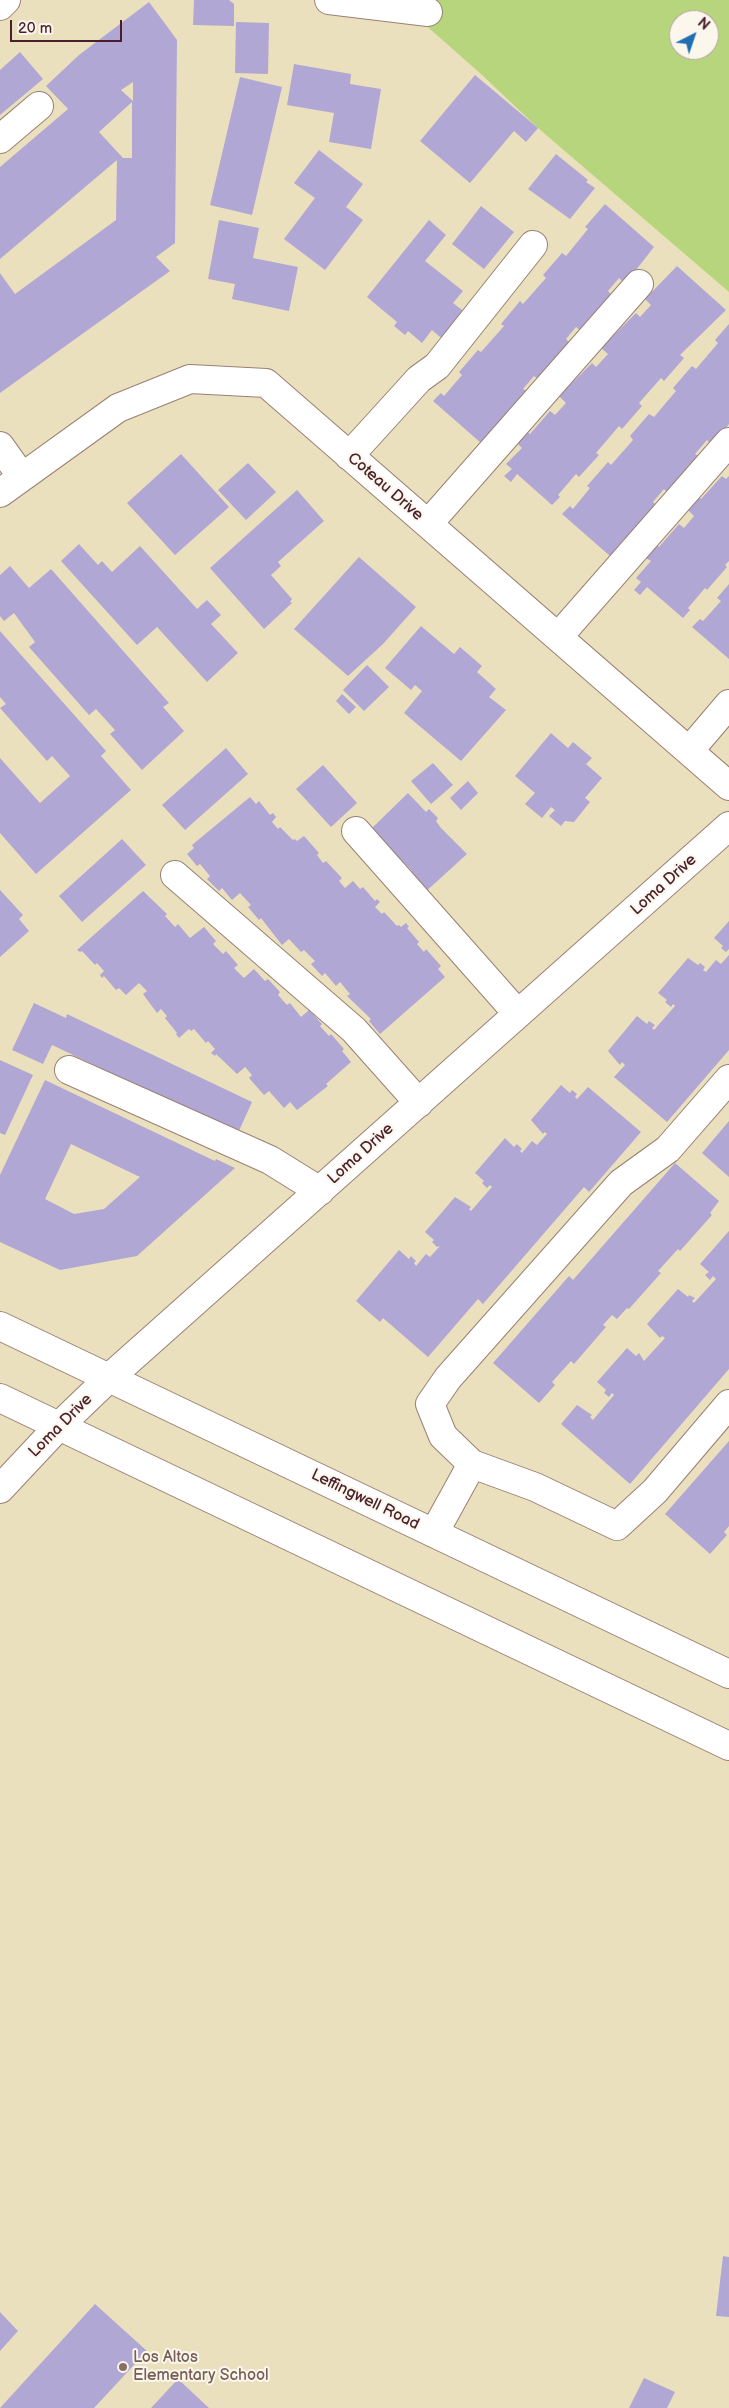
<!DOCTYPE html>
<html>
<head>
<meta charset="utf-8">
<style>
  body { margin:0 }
  #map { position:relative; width:729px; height:2408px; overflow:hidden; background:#ebe0be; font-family:"Balsamiq Sans",sans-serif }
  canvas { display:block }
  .north { position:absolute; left:669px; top:10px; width:50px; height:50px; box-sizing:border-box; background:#fbf7ec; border:1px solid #b4a19f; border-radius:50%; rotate:41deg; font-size:14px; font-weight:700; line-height:20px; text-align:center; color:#4a1f2b }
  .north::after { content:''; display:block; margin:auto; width:18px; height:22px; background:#1f6fb2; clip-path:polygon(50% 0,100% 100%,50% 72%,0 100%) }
  .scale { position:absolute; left:10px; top:20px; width:112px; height:22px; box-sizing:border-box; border:2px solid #4a1f2b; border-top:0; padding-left:6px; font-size:15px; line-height:18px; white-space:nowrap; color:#4a1f2b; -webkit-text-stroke:4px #fbf7ec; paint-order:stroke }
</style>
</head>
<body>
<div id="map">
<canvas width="729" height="2408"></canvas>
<div class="north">N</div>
<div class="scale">20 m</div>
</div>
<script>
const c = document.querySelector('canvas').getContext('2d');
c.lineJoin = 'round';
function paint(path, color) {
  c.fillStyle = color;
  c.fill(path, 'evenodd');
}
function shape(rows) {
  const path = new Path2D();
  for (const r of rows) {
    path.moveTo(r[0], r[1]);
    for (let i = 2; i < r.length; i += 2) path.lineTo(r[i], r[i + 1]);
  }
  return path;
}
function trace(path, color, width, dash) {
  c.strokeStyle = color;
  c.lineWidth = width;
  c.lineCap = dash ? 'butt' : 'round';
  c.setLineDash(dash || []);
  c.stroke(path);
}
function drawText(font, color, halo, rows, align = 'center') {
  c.font = font + ' "Balsamiq Sans",sans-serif';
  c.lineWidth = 4;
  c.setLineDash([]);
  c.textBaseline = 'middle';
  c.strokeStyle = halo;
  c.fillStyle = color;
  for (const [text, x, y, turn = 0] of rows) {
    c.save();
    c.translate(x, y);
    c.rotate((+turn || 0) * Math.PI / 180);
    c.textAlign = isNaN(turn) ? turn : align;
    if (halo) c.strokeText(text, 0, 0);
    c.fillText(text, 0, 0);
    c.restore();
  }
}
const green = shape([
  [397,0,729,0,729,292,538,128,481,74],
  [679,20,709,20,709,50,679,50]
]);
const building = shape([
  [194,0,229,0,234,4,234,26,193,25],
  [149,2,177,40,175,243,156,257,170,271,0,393,0,273,15,294,116,220,117,160,0,259,0,167,68,109,46,86,79,55],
  [133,82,133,101,121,90],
  [132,102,132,158,123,158,99,132],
  [236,22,269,23,268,74,235,73],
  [20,52,43,79,0,115,0,70],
  [294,64,351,74,350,84,381,89,371,149,329,142,334,113,287,105],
  [475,75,538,128,526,142,514,131,470,183,420,141],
  [240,77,282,87,252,215,210,205],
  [319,150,363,184,346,207,363,220,325,270,284,239,315,198,294,183],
  [556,154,588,180,586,182,595,188,570,219,528,189],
  [605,204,654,247,625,284,619,278,608,291,612,295,583,333,576,327,566,339,570,343,541,382,534,376,523,389,528,392,499,430,495,427,481,443,433,401,441,393,444,396,462,375,459,372,478,350,481,352,504,326,501,324,520,301,523,304,546,278,543,275,562,253,566,256,588,229,585,227],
  [481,206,514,232,484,269,452,244],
  [219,220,259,228,253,258,298,267,289,311,232,299,235,284,208,279],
  [429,220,446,235,425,261,463,291,453,303,470,316,447,343,432,330,422,343,408,331,405,335,394,326,397,322,367,297],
  [677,266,726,310,680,355,684,358,664,381,661,378,639,403,642,406,622,429,619,426,596,453,599,455,579,477,576,474,558,495,560,497,552,505,517,474,511,482,504,476,512,469,506,464,522,448,517,443,527,432,530,434,550,411,555,415,566,403,559,396,592,363,596,367,608,354,601,348,636,313,640,317,651,305,645,299],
  [729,324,729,424,713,446,707,440,695,454,700,457,670,495,664,489,653,502,657,506,629,543,624,539,610,556,562,514,570,506,573,509,590,488,587,486,608,462,611,465,633,440,630,436,649,414,654,417,676,391,673,388,692,366,696,369,718,343,715,340],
  [181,454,229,507,175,555,127,503],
  [248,463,276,492,246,520,218,490],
  [722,476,726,479,729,476,729,561,725,565,727,567,707,590,705,588,688,608,690,610,683,618,647,587,640,595,634,590,641,582,636,578,651,561,646,558,657,545,659,547,679,524,684,528,694,516,688,510,699,497,701,499],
  [297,490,324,521,278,562,281,566,271,575,292,599,290,602,292,603,264,629,210,568],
  [79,544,98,565,102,561,112,572,140,546,197,609,207,600,221,615,211,624,238,653,207,682,157,627,137,645,61,561],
  [359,557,416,607,383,644,348,676,294,629],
  [10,566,29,588,51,569,169,703,163,707,184,731,142,770,110,734,115,730,96,709,89,715,29,647,35,642,14,613,4,621,0,616,0,575],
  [729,584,729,659,692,627,700,619,703,621,721,601,717,598],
  [421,626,454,654,460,647,482,666,477,672,496,689,489,697,506,710,461,761,404,713,422,691,415,685,411,690,385,668],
  [0,631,106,751,101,756,131,790,36,874,0,833,0,758,40,803,70,776,52,756,47,761,0,708,6,704,0,697],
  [367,665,389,687,364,711,343,690],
  [342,694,356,707,349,714,336,701],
  [551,733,568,748,573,742,592,758,586,764,602,778,585,798,590,802,574,822,565,821,561,826,549,816,555,810,551,807,542,818,525,804,535,793,515,776],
  [226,748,248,774,185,830,162,805],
  [433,763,453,785,431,804,411,781],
  [323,765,357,803,331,827,296,789],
  [468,781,478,793,461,810,450,798],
  [408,793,426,812,429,809,438,818,436,821,441,828,467,854,422,895,405,878,412,871,371,829],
  [250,797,256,804,259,801,270,815,273,813,276,817,272,822,278,829,280,827,293,840,295,839,297,841,304,836,319,853,317,855,323,863,326,861,342,878,339,881,345,888,353,881,360,889,363,887,375,901,377,899,380,902,375,907,382,914,384,912,397,926,399,925,401,927,406,923,409,927,407,928,419,942,417,944,424,952,426,949,441,966,438,969,445,977,380,1034,369,1021,371,1019,347,996,350,994,340,982,336,986,325,973,322,976,311,964,315,961,304,950,301,952,289,939,282,945,261,918,259,920,248,907,251,905,240,893,232,900,222,888,219,891,207,879,210,876,200,864,197,866,187,854,194,848,192,845],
  [122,839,146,865,82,922,59,896],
  [0,890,23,915,19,919,29,931,0,957],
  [143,891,167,914,165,916,175,927,178,924,190,938,204,927,216,941,213,944,223,954,226,951,238,965,234,968,244,978,254,969,265,981,268,979,280,992,278,995,287,1005,290,1003,301,1017,309,1010,322,1024,320,1026,329,1036,331,1034,344,1049,342,1051,351,1062,326,1084,328,1086,297,1110,290,1102,284,1108,269,1091,264,1095,249,1078,252,1075,245,1067,237,1074,216,1054,215,1056,211,1053,215,1049,208,1041,206,1043,194,1029,191,1031,189,1029,179,1038,176,1034,177,1033,165,1018,167,1016,161,1009,157,1013,143,994,147,991,139,983,126,995,119,988,116,990,104,976,102,978,100,975,104,971,97,963,95,965,82,951,80,952,77,950],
  [729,921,729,949,726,952,721,948,723,946,714,938],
  [729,955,729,1050,667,1122,614,1077,625,1065,622,1062,620,1065,608,1051,637,1016,647,1024,649,1021,655,1025,652,1028,654,1030,675,1006,673,1004,671,1007,665,1002,667,1000,658,993,688,958,698,965,700,963,705,967,703,970,706,972,716,960,721,964],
  [34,1003,66,1018,67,1014,252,1102,238,1133,52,1045,43,1064,12,1050],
  [0,1060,33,1075,5,1135,0,1133],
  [45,1080,215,1161,216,1159,235,1168,137,1256,60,1270,0,1242,0,1175],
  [71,1144,140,1177,104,1209,74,1214,45,1199],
  [561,1085,570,1093,572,1090,577,1094,575,1097,577,1099,588,1087,641,1132,589,1192,584,1187,483,1304,478,1299,428,1357,383,1318,380,1322,356,1301,399,1250,409,1259,411,1256,416,1261,414,1263,416,1266,426,1254,430,1257,440,1246,437,1247,432,1242,434,1240,425,1232,455,1197,471,1207,469,1209,471,1211,492,1187,490,1185,487,1188,482,1183,484,1181,475,1173,505,1138,514,1147,517,1144,522,1149,520,1151,522,1153,532,1141,537,1145,547,1134,545,1132,543,1134,531,1120],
  [729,1121,729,1177,702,1153],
  [675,1163,719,1201,710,1213,712,1215,680,1251,678,1249,658,1271,661,1273,629,1309,627,1308,617,1319,612,1315,603,1325,606,1327,574,1364,571,1361,552,1382,555,1385,539,1403,493,1363,569,1276,573,1280],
  [729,1231,729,1369,630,1484,561,1424,577,1405,592,1415,590,1417,593,1420,614,1395,612,1393,609,1397,604,1393,606,1390,597,1382,627,1348,636,1356,639,1353,644,1361,665,1338,662,1336,660,1338,647,1324,678,1289,688,1297,689,1295,695,1298,692,1301,694,1303,716,1279,713,1276,710,1280,705,1275,709,1272,700,1264],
  [729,1441,729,1526,724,1532,727,1535,710,1554,665,1514],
  [723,2256,729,2257,729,2317,716,2316],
  [95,2304,147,2351,94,2408,0,2408],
  [0,2312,18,2331,0,2351],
  [644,2378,675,2392,667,2408,629,2408],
  [178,2379,209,2408,151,2408]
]);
const minor = shape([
  [329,0,428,12],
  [0,6,6,0],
  [0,139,39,106],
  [0,446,22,477],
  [349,456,419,379,437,366,533,245],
  [0,493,118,408,190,379,266,383,729,786],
  [428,524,639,284],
  [558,637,729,442],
  [689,751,729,704],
  [356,831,518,1014],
  [175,875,354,1030,419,1103],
  [69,1070,270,1160,320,1191],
  [729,1079,668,1149,621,1183,448,1378,430,1404,443,1436,472,1464,535,1487,617,1526,655,1491,729,1404],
  [0,1489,59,1426,109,1378,729,826],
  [434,1533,472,1464]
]);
const major = shape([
  [0,1326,729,1674],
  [0,1398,729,1746]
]);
const markers = [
  [123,2367,5,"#8d6e63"]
];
const streetNames = [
  ["Coteau Drive",385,487,41],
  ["Loma Drive",664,885,-42],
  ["Loma Drive",361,1154,-42],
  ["Loma Drive",61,1426,-45],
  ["Leffingwell Road",365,1500,26]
];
const educationNames = [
  ["Los Altos",133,2358],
  ["Elementary School",133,2376]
];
paint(green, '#b7d57c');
paint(building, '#b0a7d4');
trace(minor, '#9a8074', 30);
trace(major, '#9a8074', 30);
trace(minor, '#fff', 28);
trace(major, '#fff', 28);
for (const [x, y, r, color] of markers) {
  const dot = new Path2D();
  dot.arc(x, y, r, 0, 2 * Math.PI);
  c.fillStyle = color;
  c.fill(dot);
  trace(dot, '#fbf7ec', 2);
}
drawText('16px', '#4a1f2b', '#fbf7ec', streetNames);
drawText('16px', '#785e54', '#fbf7ec', educationNames, 'left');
</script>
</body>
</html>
